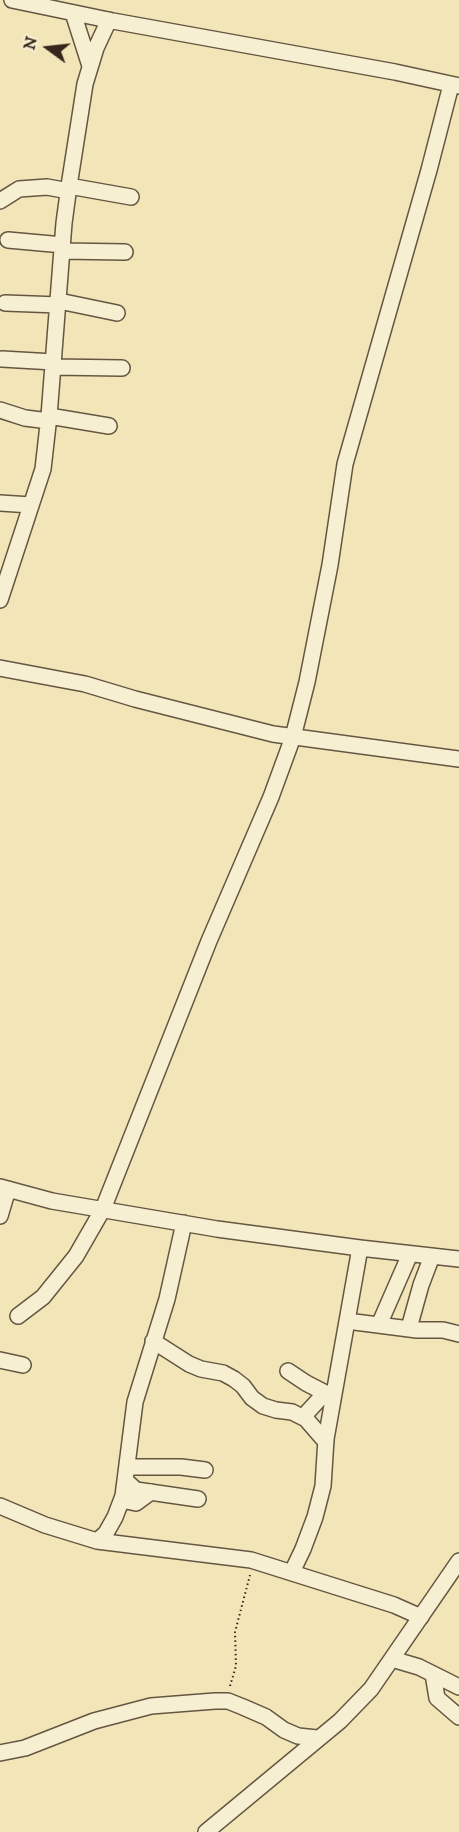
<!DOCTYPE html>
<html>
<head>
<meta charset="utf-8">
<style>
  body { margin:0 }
  #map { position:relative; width:459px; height:1832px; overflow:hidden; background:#f2e6b9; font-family:"IM FELL DW Pica",serif }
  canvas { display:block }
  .north { position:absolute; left:18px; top:18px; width:60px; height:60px; -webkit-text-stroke:4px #f7efd2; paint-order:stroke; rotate:285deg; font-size:16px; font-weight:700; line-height:24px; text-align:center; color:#36261b }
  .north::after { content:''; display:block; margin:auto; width:21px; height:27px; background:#36261b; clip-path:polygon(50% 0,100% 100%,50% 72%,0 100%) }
</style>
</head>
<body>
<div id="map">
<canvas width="459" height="1832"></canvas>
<div class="north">N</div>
</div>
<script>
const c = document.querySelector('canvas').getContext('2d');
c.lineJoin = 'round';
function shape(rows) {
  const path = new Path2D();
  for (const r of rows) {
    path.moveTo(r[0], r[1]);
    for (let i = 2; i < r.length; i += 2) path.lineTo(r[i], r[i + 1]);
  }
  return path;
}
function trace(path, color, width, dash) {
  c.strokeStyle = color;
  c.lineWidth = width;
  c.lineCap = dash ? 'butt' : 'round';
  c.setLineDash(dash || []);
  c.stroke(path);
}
const path = shape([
  [230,1686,236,1666,235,1632,250,1575]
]);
const minor = shape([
  [12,0,113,21,395,72,459,86],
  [73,13,90,66],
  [69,186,131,197],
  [0,201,19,189,47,187,69,191],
  [8,240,63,245],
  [62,251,125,252],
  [59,301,117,313],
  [5,303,59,305],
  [2,359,54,362],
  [53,367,122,368],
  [0,410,25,418,49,421],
  [49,416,109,426],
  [0,503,31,505],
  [0,600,43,469,49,416,64,223,69,186,85,84,96,48,109,20],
  [0,668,85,684,135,699,273,734,459,759],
  [0,1187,52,1201,217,1229,360,1248,459,1259],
  [0,1216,8,1189],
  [18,1316,43,1297,76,1256,103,1209,209,941,271,797,293,737,307,682,330,565,345,464,429,170,451,85],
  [347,1321,417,1330,443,1330,459,1334],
  [379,1325,410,1254],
  [409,1328,421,1285,432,1256],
  [153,1341,189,1364,201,1369,223,1373,234,1379,243,1386,252,1398,263,1406,276,1410,292,1412,306,1419,326,1442],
  [0,1360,23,1365],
  [288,1371,306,1383,333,1397],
  [303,1417,325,1393],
  [128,1467,181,1467,205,1470],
  [126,1481,136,1490,198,1499],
  [122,1500,136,1503,151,1492],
  [0,1506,45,1525,97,1541,251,1560,394,1605,421,1617],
  [97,1541,106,1533,115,1517,123,1496,135,1402,167,1299,184,1223],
  [292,1572,303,1549,315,1517,323,1486,326,1439,360,1248],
  [392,1659,419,1667,459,1687],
  [433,1674,437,1698,459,1717],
  [0,1753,25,1748,94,1721,151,1706,215,1701,228,1701,243,1707,266,1717,284,1730,298,1736,317,1738],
  [206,1832,340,1721,371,1689,459,1561]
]);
trace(minor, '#655642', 18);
trace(path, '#36261b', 2, [1.5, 3]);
trace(minor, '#f7efd2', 15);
</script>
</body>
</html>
